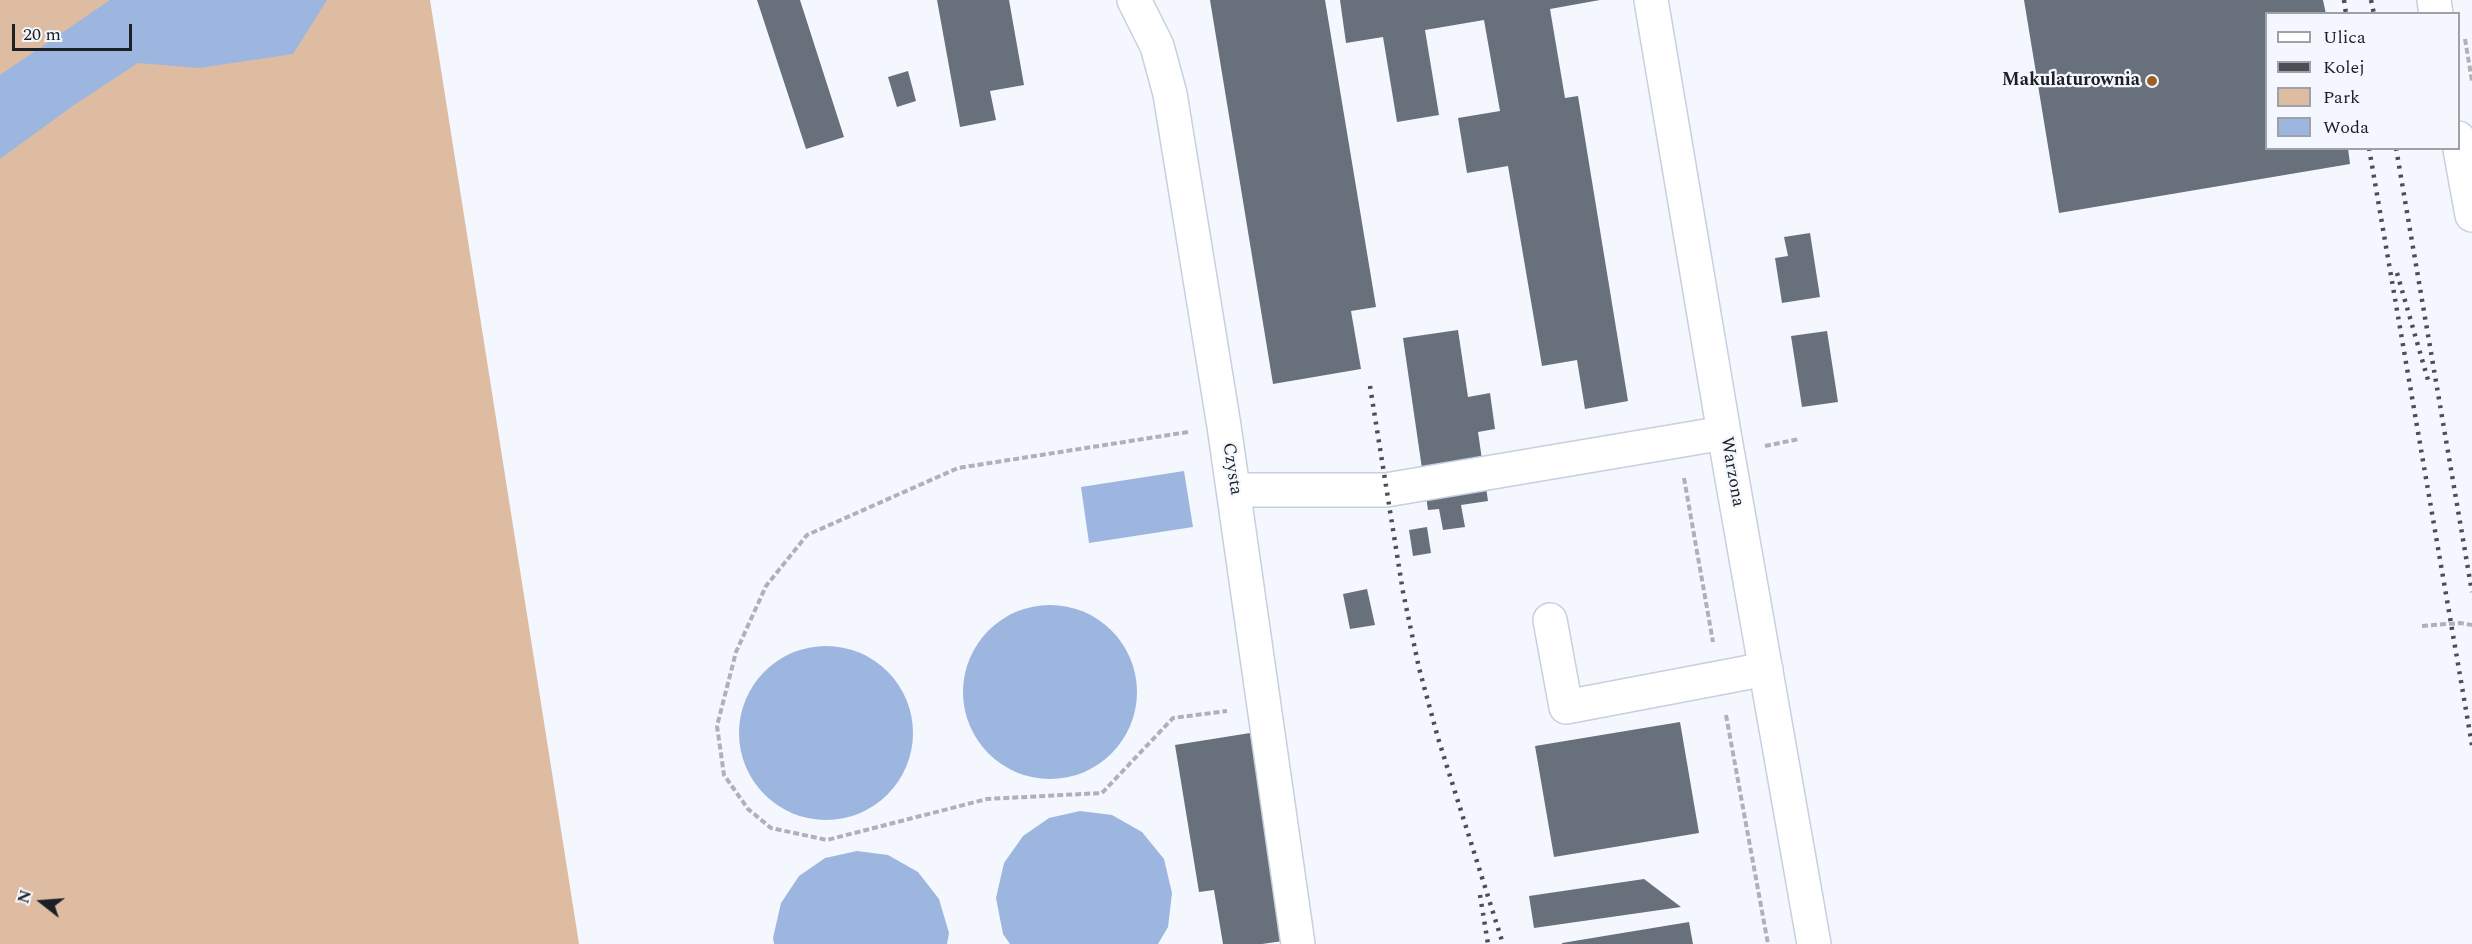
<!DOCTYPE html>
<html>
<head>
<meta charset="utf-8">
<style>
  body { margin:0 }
  #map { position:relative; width:2472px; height:944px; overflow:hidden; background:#f4f7fd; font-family:Spectral,serif }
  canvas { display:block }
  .legend { position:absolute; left:2265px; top:12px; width:195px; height:138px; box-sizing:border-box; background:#f4f7fd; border:2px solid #9ea1a7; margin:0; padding:8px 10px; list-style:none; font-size:18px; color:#1c2025 }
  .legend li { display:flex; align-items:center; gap:12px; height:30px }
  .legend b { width:30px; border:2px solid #9ea1a7 }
  .north { position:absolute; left:12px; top:872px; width:60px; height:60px; -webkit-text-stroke:4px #f4f7fd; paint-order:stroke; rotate:287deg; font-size:16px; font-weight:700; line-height:24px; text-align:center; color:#1c2025 }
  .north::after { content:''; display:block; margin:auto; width:21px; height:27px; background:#1c2025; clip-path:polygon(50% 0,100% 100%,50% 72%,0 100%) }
  .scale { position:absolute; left:12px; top:24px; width:120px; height:27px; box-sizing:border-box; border:3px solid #1c2025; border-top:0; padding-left:8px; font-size:18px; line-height:21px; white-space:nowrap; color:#1c2025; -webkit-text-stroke:4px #f4f7fd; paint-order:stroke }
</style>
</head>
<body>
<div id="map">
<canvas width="2472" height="944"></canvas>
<ul class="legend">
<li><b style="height:8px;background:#fff"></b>Ulica</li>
<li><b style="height:8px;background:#4b4f54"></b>Kolej</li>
<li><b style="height:16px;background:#debca2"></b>Park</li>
<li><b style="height:16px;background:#9cb6df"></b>Woda</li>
</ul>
<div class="north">N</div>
<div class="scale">20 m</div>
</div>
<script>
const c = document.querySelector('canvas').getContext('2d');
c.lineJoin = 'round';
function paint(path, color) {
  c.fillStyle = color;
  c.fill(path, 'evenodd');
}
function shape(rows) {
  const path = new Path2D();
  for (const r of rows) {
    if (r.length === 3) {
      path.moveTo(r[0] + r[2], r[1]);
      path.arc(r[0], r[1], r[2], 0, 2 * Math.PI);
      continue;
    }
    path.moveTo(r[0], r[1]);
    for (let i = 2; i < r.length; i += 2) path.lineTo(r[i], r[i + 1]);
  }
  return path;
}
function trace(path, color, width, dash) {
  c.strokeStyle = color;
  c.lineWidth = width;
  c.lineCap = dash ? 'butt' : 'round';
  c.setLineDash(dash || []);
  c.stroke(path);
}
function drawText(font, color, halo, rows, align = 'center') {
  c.font = font + ' Spectral,serif';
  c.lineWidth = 4.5;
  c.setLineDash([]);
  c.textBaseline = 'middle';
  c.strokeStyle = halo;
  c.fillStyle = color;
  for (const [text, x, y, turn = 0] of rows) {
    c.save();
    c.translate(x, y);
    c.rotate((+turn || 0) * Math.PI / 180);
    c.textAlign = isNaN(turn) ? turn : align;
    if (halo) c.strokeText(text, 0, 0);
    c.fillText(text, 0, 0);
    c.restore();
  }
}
const green = shape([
  [0,0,430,0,579,944,0,944]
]);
const water = shape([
  [110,0,327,0,293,54,199,68,138,63,74,105,0,159,0,75],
  [1184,471,1193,527,1089,543,1081,487],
  [1050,692,87],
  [826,733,87],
  [1080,811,1112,815,1142,832,1164,859,1172,893,1168,927,1158,944,1010,944,1003,934,996,898,1004,863,1023,836,1049,818],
  [857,851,888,855,918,872,939,899,949,933,947,944,774,944,773,938,781,903,799,876,825,858]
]);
const building = shape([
  [757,0,800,0,844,137,806,149],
  [937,0,1009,0,1024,85,990,91,996,120,960,127],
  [1210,0,1325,0,1376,307,1351,311,1361,369,1273,384],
  [1340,0,1600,0,1550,9,1565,98,1578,96,1628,401,1585,409,1577,360,1542,366,1508,166,1467,173,1458,118,1500,111,1484,20,1425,30,1439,115,1397,122,1383,37,1346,43],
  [2024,0,2323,0,2326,14,2266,14,2266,148,2348,148,2350,164,2059,213],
  [908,71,916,101,897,107,888,77],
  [1810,233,1820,297,1782,303,1775,258,1788,256,1784,237],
  [1458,330,1468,397,1490,393,1495,429,1478,432,1488,501,1461,505,1465,527,1443,530,1439,509,1428,510,1403,338],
  [1827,331,1838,402,1802,407,1791,336],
  [1427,527,1431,553,1413,556,1409,530],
  [1367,589,1375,625,1350,629,1343,594],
  [1680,722,1699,833,1554,857,1535,746],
  [1250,733,1283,941,1262,944,1223,944,1214,890,1199,892,1175,745],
  [1644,879,1681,907,1534,928,1529,896],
  [1689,922,1693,944,1562,944,1562,943]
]);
const path = shape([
  [2465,39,2472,81],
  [1188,432,958,468,807,535,766,586,736,652,717,726,724,775,748,809,771,828,827,840,987,799,1102,793,1173,718,1227,711],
  [1765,446,1799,439],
  [1684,478,1713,642],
  [2422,626,2460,623,2472,625],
  [1726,715,1768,944]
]);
const minor = shape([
  [1134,0,1157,46,1170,94,1224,426,1298,944],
  [1651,0,1724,433,1814,944],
  [2434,0,2436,14],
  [2458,138,2472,215],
  [1234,490,1386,490,1724,433],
  [1550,620,1566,707,1766,669]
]);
const rail = shape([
  [2344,0,2346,14],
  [2371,0,2374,14],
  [2369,148,2472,745],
  [2396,148,2472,592],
  [2397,273,2428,380],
  [1370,386,1403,592,1419,668,1438,738,1503,944],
  [1480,895,1488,944]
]);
const markers = [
  [2152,81,6,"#9d5e25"]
];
const poiNames = [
  ["Makulaturownia",2140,81]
];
const streetNames = [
  ["Czysta",1231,469,81],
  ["Warzona",1731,472,80]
];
paint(green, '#debca2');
paint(water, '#9cb6df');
paint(building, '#68707c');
trace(minor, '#c7d0de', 36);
trace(path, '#aeb2b7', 4, [6, 3]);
trace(minor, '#fff', 33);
trace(rail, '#4b4f54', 4.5, [3, 6]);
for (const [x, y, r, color] of markers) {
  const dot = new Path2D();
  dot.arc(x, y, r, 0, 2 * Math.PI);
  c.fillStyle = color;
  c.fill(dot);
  trace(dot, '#f4f7fd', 2);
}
drawText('bold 18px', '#1c2025', '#f4f7fd', poiNames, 'right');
drawText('18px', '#1c2025', '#f4f7fd', streetNames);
</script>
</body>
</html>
